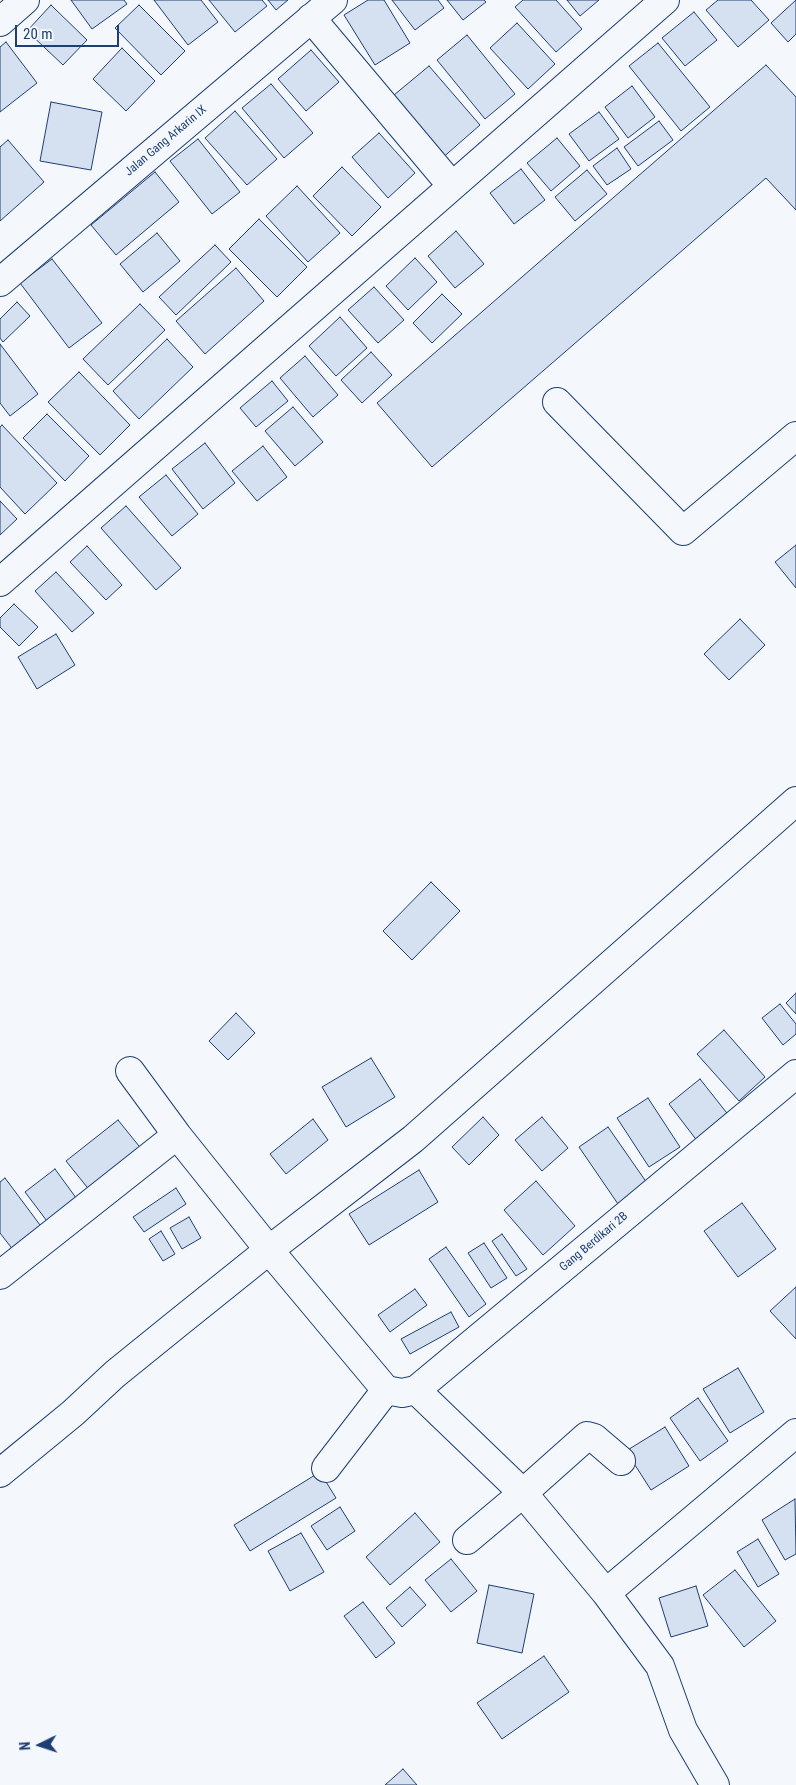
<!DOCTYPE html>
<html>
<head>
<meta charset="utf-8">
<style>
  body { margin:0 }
  #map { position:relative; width:796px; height:1785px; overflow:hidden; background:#f4f7fb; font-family:"Roboto Condensed",sans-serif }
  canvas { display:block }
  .north { position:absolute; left:15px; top:1720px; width:50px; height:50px; -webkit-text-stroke:4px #f4f7fb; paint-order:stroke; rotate:266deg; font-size:14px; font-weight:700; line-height:20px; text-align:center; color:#1d3f73 }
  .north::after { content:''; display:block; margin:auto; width:18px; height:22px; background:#1d3f73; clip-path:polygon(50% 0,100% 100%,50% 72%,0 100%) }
  .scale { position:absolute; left:15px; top:25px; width:104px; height:22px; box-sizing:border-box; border:2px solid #1d3f73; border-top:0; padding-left:6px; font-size:15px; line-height:18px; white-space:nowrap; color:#1d3f73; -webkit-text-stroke:4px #f4f7fb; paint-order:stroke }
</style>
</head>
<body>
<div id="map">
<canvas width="796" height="1785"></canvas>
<div class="north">N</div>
<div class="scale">20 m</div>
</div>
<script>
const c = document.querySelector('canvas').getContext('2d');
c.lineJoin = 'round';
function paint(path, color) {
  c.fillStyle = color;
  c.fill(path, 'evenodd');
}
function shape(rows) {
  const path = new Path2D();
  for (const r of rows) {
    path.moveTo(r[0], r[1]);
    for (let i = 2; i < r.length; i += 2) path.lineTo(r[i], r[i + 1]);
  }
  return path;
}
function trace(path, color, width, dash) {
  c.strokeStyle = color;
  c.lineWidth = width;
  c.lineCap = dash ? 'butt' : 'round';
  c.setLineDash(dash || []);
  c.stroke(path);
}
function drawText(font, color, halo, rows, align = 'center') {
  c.font = font + ' "Roboto Condensed",sans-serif';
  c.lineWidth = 4;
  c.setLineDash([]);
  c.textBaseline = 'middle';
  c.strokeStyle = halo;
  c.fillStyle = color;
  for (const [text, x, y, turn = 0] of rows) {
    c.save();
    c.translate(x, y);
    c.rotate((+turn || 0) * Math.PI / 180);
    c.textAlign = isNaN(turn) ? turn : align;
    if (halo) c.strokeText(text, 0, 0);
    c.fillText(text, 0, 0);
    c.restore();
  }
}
const building = shape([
  [71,0,124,0,127,4,92,29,71,0],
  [154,0,201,0,218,22,188,45,154,0],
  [209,0,262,0,267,6,235,32,209,0],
  [268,0,288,0,276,10,268,0],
  [368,0,384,0,410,43,375,65,344,15,368,0],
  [392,0,438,0,444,8,415,30,392,0],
  [447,0,484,0,486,2,463,20,447,0],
  [523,0,556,0,582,29,556,52,515,7,523,0],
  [567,0,599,0,580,16,567,0],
  [718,0,751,0,769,20,738,47,706,10,718,0],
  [796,0,796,34,788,42,771,23,796,0],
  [51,5,87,40,63,65,27,31,51,5],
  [139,5,185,51,161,75,115,28,139,5],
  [694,12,717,40,685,66,662,38,694,12],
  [517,23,555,64,528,89,490,48,517,23],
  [467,35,515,94,485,119,437,60,467,35],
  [6,42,37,83,0,112,0,47,6,42],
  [658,43,710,107,681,131,629,66,658,43],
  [122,48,155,81,126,111,93,79,122,48],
  [311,50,339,82,306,111,278,79,311,50],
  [766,65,796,97,796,210,766,178,432,467,377,403,766,65],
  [429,66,480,125,440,160,388,100,429,66],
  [271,84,313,133,284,158,242,108,271,84],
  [632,86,655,117,628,138,605,107,632,86],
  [51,102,102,112,91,170,40,161,51,102],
  [235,111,277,159,247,185,205,138,235,111],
  [599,112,619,139,589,161,569,134,599,112],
  [659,121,673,140,638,166,624,147,659,121],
  [379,133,415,173,388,198,352,157,379,133],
  [557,138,580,166,551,191,527,163,557,138],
  [198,139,240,192,212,214,170,161,198,139],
  [8,140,44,182,0,221,0,147,8,140],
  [617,148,631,169,607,185,593,166,617,148],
  [342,167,381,207,352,236,313,196,342,167],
  [521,169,545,200,514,224,490,193,521,169],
  [587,170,607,194,575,221,555,197,587,170],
  [155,172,179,202,116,255,91,225,155,172],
  [297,186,340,233,308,262,266,216,297,186],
  [259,219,307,267,277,297,229,249,259,219],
  [456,231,484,264,455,288,428,256,456,231],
  [157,233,180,261,143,292,120,264,157,233],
  [215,245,231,262,176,315,159,297,215,245],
  [415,258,437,282,408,310,386,286,415,258],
  [52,259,102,323,69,348,20,283,52,259],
  [236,268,264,301,205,354,176,321,236,268],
  [374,287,404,320,378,343,348,310,374,287],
  [442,294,462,314,432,343,413,323,442,294],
  [17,302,30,316,3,342,0,338,0,319,17,302],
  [140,304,165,330,108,385,83,359,140,304],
  [340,317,367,348,336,376,309,346,340,317],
  [167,339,193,367,139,419,113,391,167,339],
  [0,344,38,394,10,416,0,403,0,344],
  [371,352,392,375,362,403,341,380,371,352],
  [305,356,338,395,313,417,280,378,305,356],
  [79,372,130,425,100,455,48,402,79,372],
  [272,381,288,401,256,427,240,408,272,381],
  [293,407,323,442,295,466,265,431,293,407],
  [47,414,89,456,65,481,23,438,47,414],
  [2,425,57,483,25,514,0,487,0,427,2,425],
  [205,443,235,483,203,509,172,469,205,443],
  [263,446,287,477,257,501,232,471,263,446],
  [166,475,198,514,172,536,139,497,166,475],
  [0,501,17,519,0,535,0,501],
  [126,506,181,568,156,590,101,528,126,506],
  [796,545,796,588,775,562,796,545],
  [87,546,122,585,106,600,70,562,87,546],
  [56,572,94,613,72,632,35,591,56,572],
  [14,604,38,627,19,646,0,627,0,618,14,604],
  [740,619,765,645,729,680,704,654,740,619],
  [56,634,75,665,37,689,18,657,56,634],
  [431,882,460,911,412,960,383,931,431,882],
  [796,993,796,1014,786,1003,796,993],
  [780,1004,796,1024,796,1034,783,1045,762,1018,780,1004],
  [236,1013,255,1033,228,1060,209,1041,236,1013],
  [724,1030,765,1077,739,1101,697,1054,724,1030],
  [371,1058,395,1097,346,1127,322,1087,371,1058],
  [700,1079,730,1117,698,1142,669,1104,700,1079],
  [648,1098,680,1147,649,1167,617,1118,648,1098],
  [483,1117,499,1135,469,1165,452,1147,483,1117],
  [542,1117,568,1148,542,1171,515,1140,542,1117],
  [313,1119,328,1140,286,1174,270,1154,313,1119],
  [118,1120,143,1151,91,1192,66,1161,118,1120],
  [608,1127,647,1183,618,1204,579,1147,608,1127],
  [55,1169,82,1206,53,1229,25,1192,55,1169],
  [419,1170,438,1202,369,1245,349,1214,419,1170],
  [5,1178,46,1233,17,1255,0,1233,0,1182,5,1178],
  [536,1181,575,1226,543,1255,504,1210,536,1181],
  [176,1188,186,1204,144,1232,133,1217,176,1188],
  [742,1203,776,1249,738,1277,704,1231,742,1203],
  [189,1217,201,1238,182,1249,170,1228,189,1217],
  [161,1231,175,1254,163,1261,149,1239,161,1231],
  [502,1234,527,1269,516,1276,492,1241,502,1234],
  [484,1243,507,1278,491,1288,468,1253,484,1243],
  [446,1247,486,1304,469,1317,429,1259,446,1247],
  [796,1287,796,1339,770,1311,796,1287],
  [415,1289,427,1305,390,1332,378,1315,415,1289],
  [451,1312,459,1327,410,1354,401,1339,451,1312],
  [738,1368,764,1412,730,1433,703,1389,738,1368],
  [698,1398,728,1441,700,1461,670,1418,698,1398],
  [665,1427,689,1466,651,1490,626,1451,665,1427],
  [320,1472,336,1498,250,1551,234,1525,320,1472],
  [795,1499,796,1554,785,1560,762,1520,795,1499],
  [340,1507,355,1531,327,1550,311,1526,340,1507],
  [415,1513,440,1542,390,1585,366,1557,415,1513],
  [301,1533,324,1572,290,1591,268,1551,301,1533],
  [758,1539,779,1574,758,1587,737,1552,758,1539],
  [451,1559,477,1591,451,1612,425,1580,451,1559],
  [735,1570,776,1621,744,1647,703,1595,735,1570],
  [489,1585,534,1594,522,1653,477,1643,489,1585],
  [696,1586,708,1626,671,1637,659,1598,696,1586],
  [410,1587,426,1605,402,1627,386,1608,410,1587],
  [363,1602,395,1643,376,1658,344,1616,363,1602],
  [544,1656,569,1692,502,1739,477,1703,544,1656],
  [403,1769,417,1785,385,1785,403,1769]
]);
const minor = shape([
  [311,18,452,186],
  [0,22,25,0],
  [0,282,333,0],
  [557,402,683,531,796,436],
  [0,582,665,0],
  [130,1071,177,1135,269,1250,386,1390],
  [0,1275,177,1135],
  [386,1390,402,1393,416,1390,796,1074],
  [416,1390,523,1493,606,1593,660,1666,683,1730,715,1785],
  [326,1468,386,1390],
  [0,1473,73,1413,115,1374,178,1323,269,1250,413,1139,796,801],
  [467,1540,523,1493,587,1436,594,1438,621,1461],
  [606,1593,796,1433]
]);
const streetNames = [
  ["Jalan Gang Arkarin IX",166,141,-40],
  ["Gang Berdikari 2B",594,1242,-40]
];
paint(building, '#d5e0f0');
trace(building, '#1d3f73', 1);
trace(minor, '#1d3f73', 30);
trace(minor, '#f4f7fb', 28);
drawText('12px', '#1d3f73', '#f4f7fb', streetNames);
</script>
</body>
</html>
